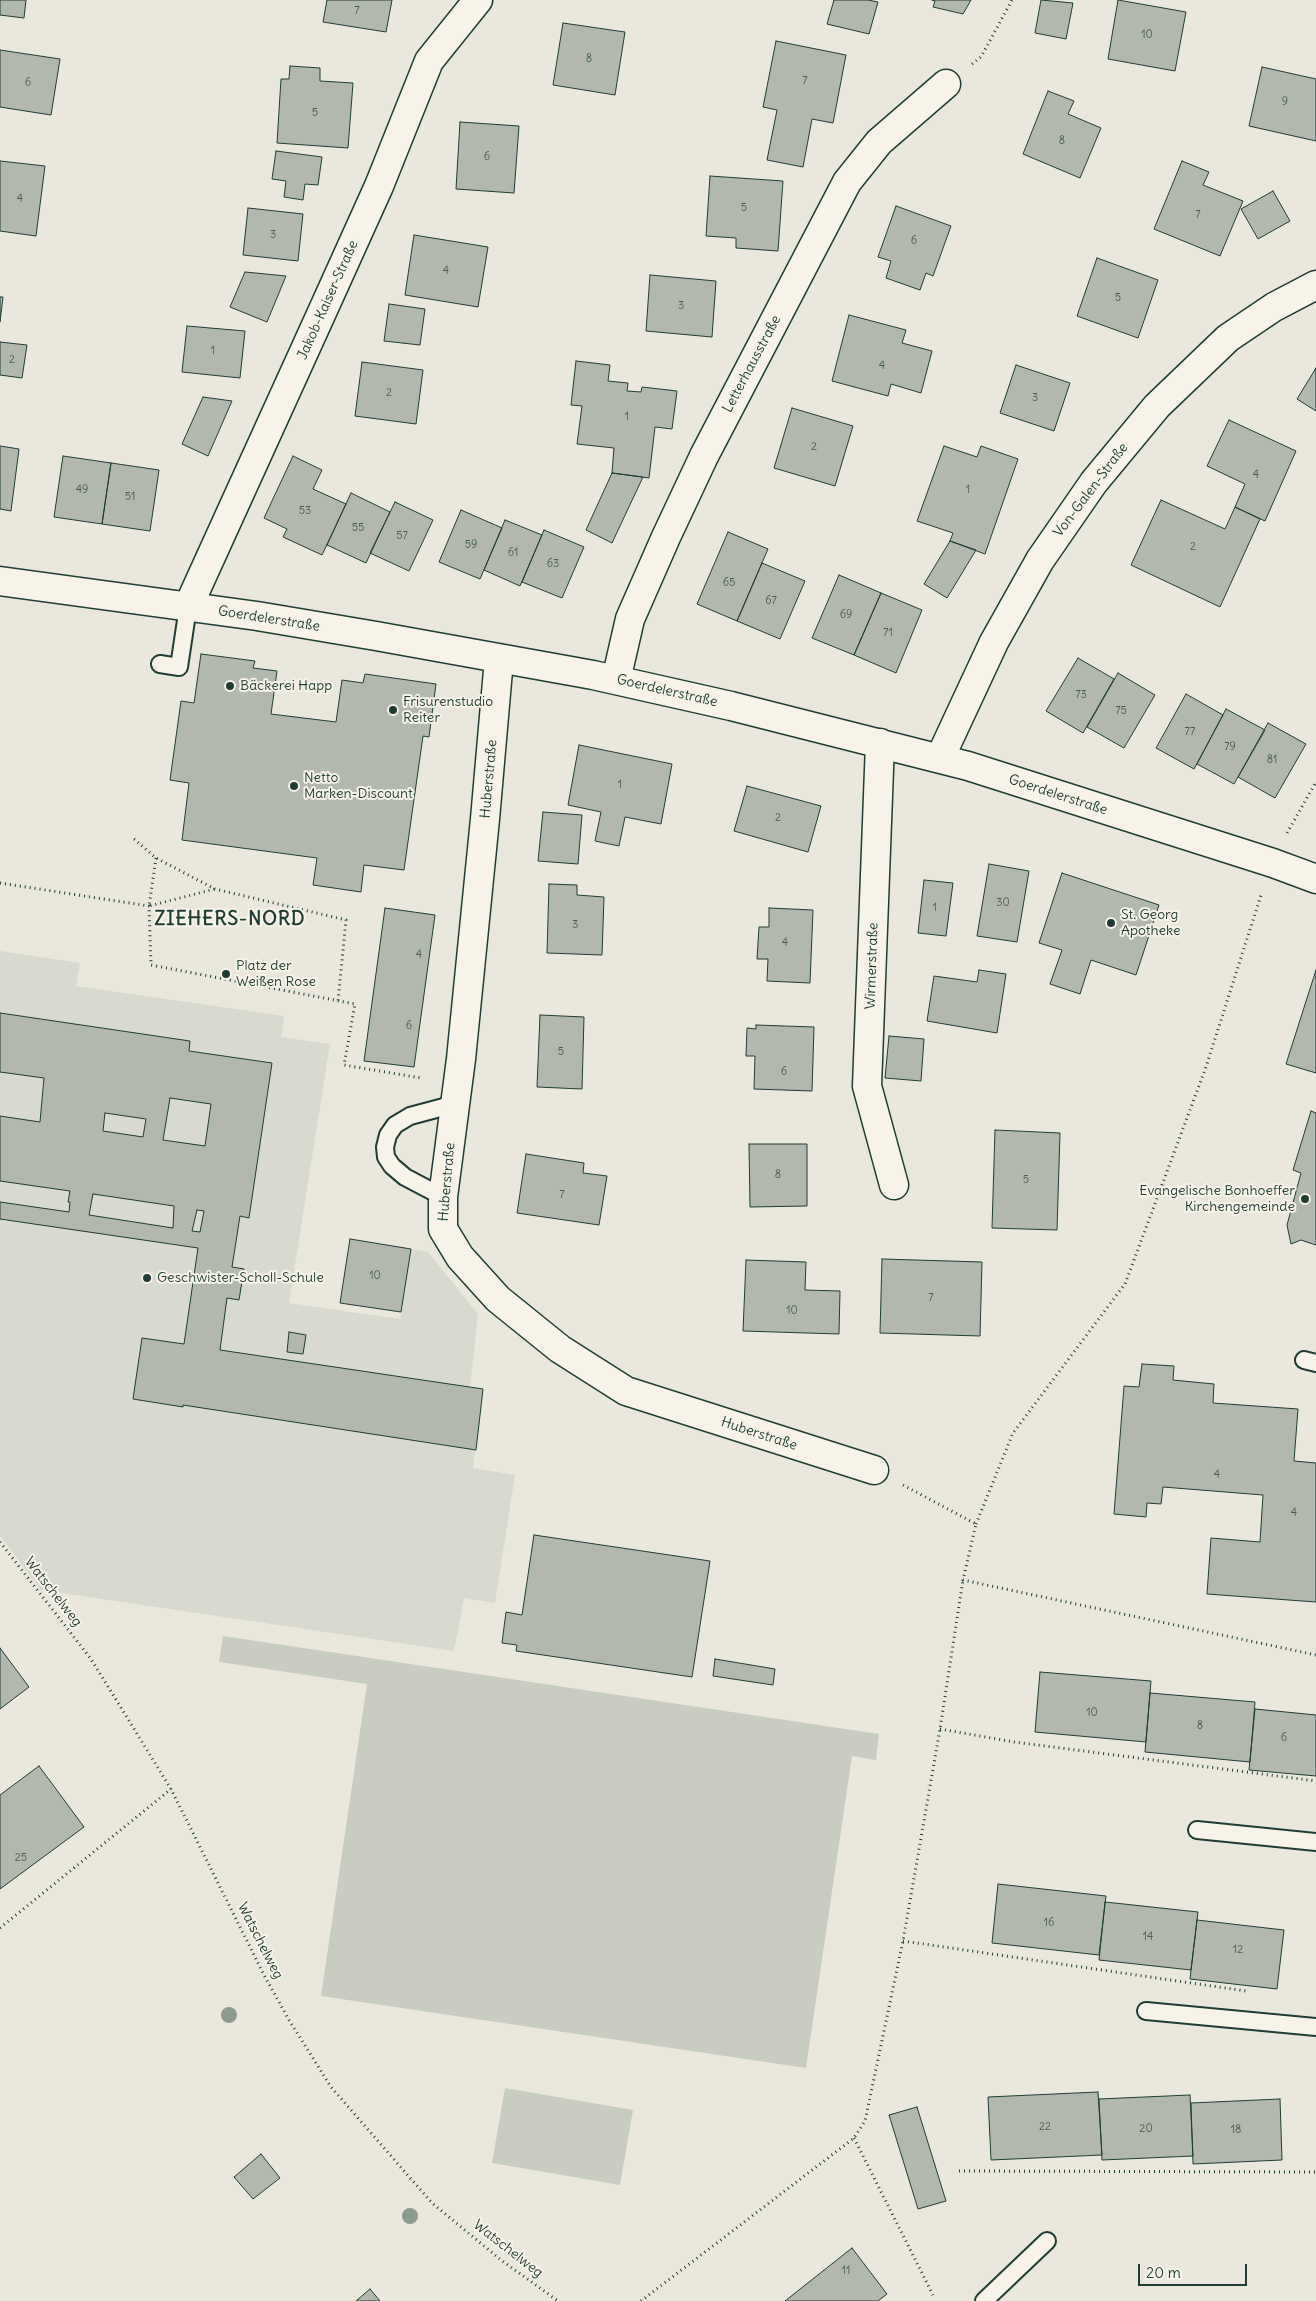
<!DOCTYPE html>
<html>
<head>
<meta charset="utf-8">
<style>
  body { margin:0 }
  #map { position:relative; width:1316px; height:2301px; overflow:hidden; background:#eae8dd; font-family:Delius,sans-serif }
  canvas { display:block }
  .scale { position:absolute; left:1138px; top:2264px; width:109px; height:22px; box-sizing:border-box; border:2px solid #1f3d34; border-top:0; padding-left:6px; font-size:15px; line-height:18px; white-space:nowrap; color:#1f3d34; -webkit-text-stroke:4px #f7f3e8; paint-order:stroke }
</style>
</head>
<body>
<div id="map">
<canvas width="1316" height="2301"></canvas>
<div class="scale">20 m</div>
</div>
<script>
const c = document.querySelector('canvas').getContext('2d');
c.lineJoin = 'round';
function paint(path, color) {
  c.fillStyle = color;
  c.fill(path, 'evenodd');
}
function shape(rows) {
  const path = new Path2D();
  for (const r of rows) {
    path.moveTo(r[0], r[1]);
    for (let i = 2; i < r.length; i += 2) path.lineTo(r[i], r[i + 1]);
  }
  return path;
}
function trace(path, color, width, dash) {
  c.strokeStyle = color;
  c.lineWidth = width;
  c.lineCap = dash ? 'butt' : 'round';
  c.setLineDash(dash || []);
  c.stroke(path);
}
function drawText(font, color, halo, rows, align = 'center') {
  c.font = font + ' Delius,sans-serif';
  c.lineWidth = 4;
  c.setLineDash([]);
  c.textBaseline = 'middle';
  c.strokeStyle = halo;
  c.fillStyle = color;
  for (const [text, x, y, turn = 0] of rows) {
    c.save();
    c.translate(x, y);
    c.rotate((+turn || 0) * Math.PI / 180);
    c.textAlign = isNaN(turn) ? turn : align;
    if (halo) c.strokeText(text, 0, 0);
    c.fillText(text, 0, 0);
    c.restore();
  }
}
const built = shape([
  [0,951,80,963,76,986,284,1016,281,1037,330,1044,289,1303,400,1319,411,1249,428,1252,478,1314,470,1387,483,1389,473,1468,515,1475,495,1603,464,1598,454,1651,41,1590,0,1536]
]);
const green = shape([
  [223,1636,879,1734,876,1760,852,1756,806,2068,321,1996,367,1684,219,1662],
  [505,2088,633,2110,620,2185,492,2163]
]);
const building = shape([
  [0,0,26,0,24,18,0,15,0,0],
  [327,0,392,0,386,32,323,22,327,0],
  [834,0,868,0,878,2,869,34,827,24,834,0],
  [932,0,971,0,963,14,933,7,935,1,932,0],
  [1041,0,1073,3,1066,39,1035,33,1041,0],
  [1118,0,1186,12,1175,71,1108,59,1118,0],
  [563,23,625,32,615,95,553,85,563,23],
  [776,41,846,55,833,123,812,119,803,167,767,160,777,110,763,107,776,41],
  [0,50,60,59,51,115,0,107,0,50],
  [290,66,320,68,320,81,353,83,348,148,277,143,281,79,289,79,290,66],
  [1262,67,1316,79,1316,141,1249,126,1262,67],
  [1048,91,1074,101,1068,114,1101,128,1080,178,1023,154,1048,91],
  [460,122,519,126,514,193,456,189,460,122],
  [276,151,322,157,318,185,305,184,303,200,284,197,286,181,272,179,276,151],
  [0,161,45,166,36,236,0,231,0,161],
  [1182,161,1209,172,1203,185,1243,201,1220,256,1154,229,1182,161],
  [710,176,783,181,778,251,736,248,736,238,706,236,710,176],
  [1273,191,1290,221,1258,239,1241,209,1273,191],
  [896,206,951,226,933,276,926,273,920,290,886,278,891,261,878,257,896,206],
  [248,208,303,214,298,261,243,255,248,208],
  [414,235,488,247,478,307,405,295,414,235],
  [1097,258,1158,280,1138,338,1077,316,1097,258],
  [245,272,286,276,267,322,230,307,245,272],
  [650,275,716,281,712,337,646,331,650,275],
  [0,297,3,297,0,322,0,297],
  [389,304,425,309,420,345,384,341,389,304],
  [849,315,906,330,902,343,932,351,921,393,891,384,888,396,832,381,849,315],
  [187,326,245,331,240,378,182,372,187,326],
  [0,342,27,345,22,378,0,375,0,342],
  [576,361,610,365,608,381,628,383,627,391,641,392,642,387,677,391,672,429,655,427,649,478,612,473,614,448,577,444,582,406,571,405,576,361],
  [362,362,423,370,416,424,355,416,362,362],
  [1016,365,1070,383,1054,431,1000,413,1016,365],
  [1316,368,1316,411,1297,399,1316,368],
  [203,397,232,401,208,456,182,444,203,397],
  [792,408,853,426,835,486,774,468,792,408],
  [1229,420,1296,451,1265,521,1235,507,1245,484,1207,466,1229,420],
  [0,446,19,449,11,511,0,509,0,446],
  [944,446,977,457,981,446,1018,459,985,554,950,541,953,533,917,521,944,446],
  [63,456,111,463,102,524,54,517,63,456],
  [293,456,322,470,313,489,346,504,322,555,283,537,287,529,264,518,293,456],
  [111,463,159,470,150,531,102,524,111,463],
  [612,473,643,477,612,543,586,530,612,473],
  [351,493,390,512,366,563,327,545,351,493],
  [1161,500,1225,529,1235,507,1260,519,1220,607,1131,565,1161,500],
  [395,502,433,520,409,571,370,553,395,502],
  [461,510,502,528,480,579,439,562,461,510],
  [505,520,542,535,520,586,484,570,505,520],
  [544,530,584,547,562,598,522,582,544,530],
  [728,532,768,549,737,621,697,604,728,532],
  [950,541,976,550,947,598,924,584,950,541],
  [762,563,805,581,780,639,737,621,762,563],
  [839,575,881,593,854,655,812,638,839,575],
  [881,593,922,610,896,673,854,655,881,593],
  [201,654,255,661,253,668,277,671,271,714,336,722,342,680,363,683,365,674,436,684,429,737,423,736,404,870,364,865,361,892,313,885,317,858,182,840,189,783,170,780,181,701,194,703,201,654],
  [1078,658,1114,679,1083,733,1046,711,1078,658],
  [1118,673,1155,695,1124,748,1087,727,1118,673],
  [1186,694,1223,715,1194,769,1156,748,1186,694],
  [1226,709,1265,730,1234,784,1197,764,1226,709],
  [1268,723,1306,744,1275,798,1238,777,1268,723],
  [579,745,672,764,661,824,625,817,619,846,595,841,601,812,568,805,579,745],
  [747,786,821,806,808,852,734,831,747,786],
  [543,812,582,815,578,864,538,861,543,812],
  [989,864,1029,871,1017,942,977,936,989,864],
  [1062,873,1159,905,1136,975,1091,960,1080,994,1050,984,1062,950,1039,943,1062,873],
  [924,880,953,883,946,936,918,933,924,880],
  [549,884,577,885,577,895,604,897,602,955,547,953,549,884],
  [385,908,435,915,414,1067,364,1061,385,908],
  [769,908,813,910,810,983,767,981,768,959,757,959,759,927,769,927,769,908],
  [979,970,1006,974,997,1033,927,1021,934,976,977,982,979,970],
  [1316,970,1316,1073,1286,1064,1316,970],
  [0,1013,190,1041,189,1051,272,1063,249,1218,240,1216,232,1267,244,1269,239,1300,227,1298,220,1350,483,1389,476,1450,183,1405,183,1407,133,1399,142,1338,184,1344,198,1248,0,1219,0,1202,69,1212,70,1202,68,1202,70,1191,0,1181,0,1116,40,1122,44,1078,0,1072,0,1013],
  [170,1098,211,1104,205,1146,163,1140,170,1098],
  [105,1113,146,1119,143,1137,103,1131,105,1113],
  [93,1194,174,1206,173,1228,89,1215,93,1194],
  [197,1210,204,1211,200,1232,192,1231,197,1210],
  [540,1015,584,1017,582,1089,537,1087,540,1015],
  [756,1025,814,1027,812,1091,754,1089,755,1056,746,1056,747,1028,756,1029,756,1025],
  [889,1036,924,1039,921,1081,885,1078,889,1036],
  [1311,1111,1316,1113,1316,1245,1301,1240,1291,1244,1287,1225,1301,1173,1293,1170,1311,1111],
  [995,1130,1060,1133,1057,1230,992,1228,995,1130],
  [749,1144,807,1144,807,1206,750,1207,749,1144],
  [526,1154,584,1163,583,1173,607,1176,599,1225,517,1213,526,1154],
  [350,1239,411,1249,401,1312,340,1303,350,1239],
  [882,1259,982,1262,980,1336,880,1333,882,1259],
  [746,1260,806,1262,805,1290,840,1291,839,1334,743,1331,746,1260],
  [289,1332,306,1335,303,1354,287,1352,289,1332],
  [1142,1364,1174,1366,1173,1380,1214,1384,1213,1403,1298,1409,1294,1461,1316,1463,1316,1602,1207,1594,1211,1538,1260,1542,1263,1495,1163,1487,1161,1504,1147,1503,1146,1517,1114,1514,1124,1386,1139,1387,1142,1364],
  [534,1535,710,1561,692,1677,516,1651,517,1645,502,1643,506,1612,522,1615,534,1535],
  [0,1648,29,1687,0,1709,0,1648],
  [715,1659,775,1669,773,1685,713,1676,715,1659],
  [1040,1672,1151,1681,1146,1742,1035,1732,1040,1672],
  [1150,1693,1255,1702,1250,1762,1145,1752,1150,1693],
  [1255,1709,1316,1715,1316,1776,1249,1770,1255,1709],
  [39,1766,84,1827,0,1889,0,1795,39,1766],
  [998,1884,1106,1896,1099,1955,992,1943,998,1884],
  [1105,1902,1198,1912,1191,1970,1099,1960,1105,1902],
  [1197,1920,1284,1930,1277,1989,1190,1979,1197,1920],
  [1098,2092,1102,2155,991,2160,988,2097,1098,2092],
  [1190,2095,1193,2156,1102,2160,1099,2099,1190,2095],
  [1280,2099,1282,2160,1193,2164,1191,2103,1280,2099],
  [917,2107,946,2201,918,2209,889,2115,917,2107],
  [261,2154,280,2178,253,2199,234,2177,261,2154],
  [852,2248,887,2294,878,2301,785,2301,852,2248],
  [370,2289,380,2301,356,2301,370,2289]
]);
const path = shape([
  [972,64,981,57,1012,0],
  [1287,833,1316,782],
  [134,839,156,858,215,889,346,920,338,1001],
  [156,858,149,906,215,889],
  [0,883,149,906,151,965,355,1004,344,1065,421,1078],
  [903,1485,976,1524,963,1580,1316,1655],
  [976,1524,1013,1433,1125,1284,1206,1067,1262,892],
  [0,1542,91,1659,171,1789,264,1975,289,2020,331,2087,432,2203,501,2260,558,2301],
  [940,1729,1014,1742,1316,1781],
  [0,1928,171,1789],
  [903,1941,1246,1991],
  [854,2138,933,2295],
  [959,2171,1316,2172],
  [641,2301,854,2138,865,2121,903,1941,940,1729,963,1580]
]);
const lane = shape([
  [160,664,179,667,188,607],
  [443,1197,405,1177,392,1166,386,1157,385,1147,388,1135,395,1125,410,1116,455,1104],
  [1304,1360,1316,1363],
  [1197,1830,1316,1842],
  [1146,2011,1316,2027],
  [984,2301,1047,2241]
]);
const street = shape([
  [0,581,257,616,376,636,593,675,731,706,968,766,1273,863,1316,879],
  [188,607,323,310,379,186,429,61,478,0],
  [499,659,485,819,461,1059,443,1197,443,1229,460,1257,498,1299,560,1349,626,1391,874,1470],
  [616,680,630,619,666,537,704,456,847,182,879,142,946,84],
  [880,743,867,1086,894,1185],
  [940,758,994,642,1040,560,1094,482,1157,406,1228,338,1274,307,1316,285]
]);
const trees = [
  [229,2015],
  [410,2216]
];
const markers = [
  [230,686,5,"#1f3d34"],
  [393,710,5,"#1f3d34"],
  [294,786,5,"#1f3d34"],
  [1111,923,5,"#1f3d34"],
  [226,974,5,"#1f3d34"],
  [1305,1199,5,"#1f3d34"],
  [147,1278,5,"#1f3d34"]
];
const numberNames = [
  ["7",357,11],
  ["10",1147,35],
  ["8",589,59],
  ["7",805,81],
  ["6",28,83],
  ["9",1285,102],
  ["5",315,113],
  ["8",1062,141],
  ["6",487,157],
  ["4",20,199],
  ["5",744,208],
  ["7",1198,215],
  ["3",273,235],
  ["6",914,241],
  ["4",446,271],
  ["5",1118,298],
  ["3",681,306],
  ["1",213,351],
  ["2",12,360],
  ["4",882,366],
  ["2",389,393],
  ["3",1035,398],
  ["1",627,417],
  ["2",814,447],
  ["4",1256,475],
  ["49",82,490],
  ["1",968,490],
  ["51",130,497],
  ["53",305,511],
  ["55",358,528],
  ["57",402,536],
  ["59",471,545],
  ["2",1193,547],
  ["61",513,553],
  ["63",553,564],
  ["65",729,583],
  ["67",771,601],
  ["69",846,615],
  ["71",888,633],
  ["73",1081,695],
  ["75",1121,711],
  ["77",1190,732],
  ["79",1230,747],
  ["81",1272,760],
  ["1",620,785],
  ["2",778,818],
  ["30",1003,903],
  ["1",935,908],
  ["3",575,925],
  ["4",785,943],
  ["4",419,955],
  ["6",409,1026],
  ["5",561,1052],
  ["6",784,1072],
  ["8",778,1175],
  ["5",1026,1180],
  ["7",562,1195],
  ["10",375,1276],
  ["7",931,1298],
  ["10",792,1311],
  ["4",1217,1475],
  ["4",1294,1513],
  ["10",1092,1713],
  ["8",1200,1726],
  ["6",1284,1738],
  ["25",21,1858],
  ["16",1049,1923],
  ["14",1148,1937],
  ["12",1238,1950],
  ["22",1045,2127],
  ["20",1146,2129],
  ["18",1236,2130],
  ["11",846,2271]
];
const streetNames = [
  ["Jakob-Kaiser-Straße",328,300,-66],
  ["Letterhausstraße",752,364,-62],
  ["Von-Galen-Straße",1091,490,-53],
  ["Goerdelerstraße",269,619,9],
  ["Goerdelerstraße",667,691,13],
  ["Huberstraße",489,779,-85],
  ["Goerdelerstraße",1058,795,18],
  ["Wirmerstraße",872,966,-88],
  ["Huberstraße",447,1182,-85],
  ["Huberstraße",759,1434,18],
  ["Watschelweg",53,1592,52],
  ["Watschelweg",260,1941,63],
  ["Watschelweg",508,2249,38]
];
const poiNames = [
  ["Bäckerei Happ",240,686],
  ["Frisurenstudio",403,702],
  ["Reiter",403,718],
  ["Netto",304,778],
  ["Marken-Discount",304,794],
  ["St. Georg",1121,915],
  ["Apotheke",1121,931],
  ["Platz der",236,966],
  ["Weißen Rose",236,982],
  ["Evangelische Bonhoeffer",1295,1191,"right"],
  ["Kirchengemeinde",1295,1207,"right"],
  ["Geschwister-Scholl-Schule",157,1278]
];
const districtNames = [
  ["ZIEHERS-NORD",230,920]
];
paint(built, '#d9dacf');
paint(green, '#c8ccc1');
paint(building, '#b2b8ae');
trace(building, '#1f3d34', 1);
trace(lane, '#1f3d34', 20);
trace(street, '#1f3d34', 31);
trace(path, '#1f3d34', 3, [1, 4]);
trace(lane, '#f7f3e8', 16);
trace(street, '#f7f3e8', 28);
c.fillStyle = '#8d9a8f';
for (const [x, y] of trees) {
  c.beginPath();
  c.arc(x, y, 8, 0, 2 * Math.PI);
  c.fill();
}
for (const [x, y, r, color] of markers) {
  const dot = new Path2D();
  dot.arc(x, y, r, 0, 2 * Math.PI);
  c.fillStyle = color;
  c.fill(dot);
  trace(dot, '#f7f3e8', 2);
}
drawText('11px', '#445c52', null, numberNames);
drawText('14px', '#1f3d34', '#f7f3e8', streetNames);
drawText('14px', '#1f3d34', '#f7f3e8', poiNames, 'left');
c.letterSpacing = '1px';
drawText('bold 19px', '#1f3d34', '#f7f3e8', districtNames);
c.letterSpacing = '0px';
</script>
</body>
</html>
